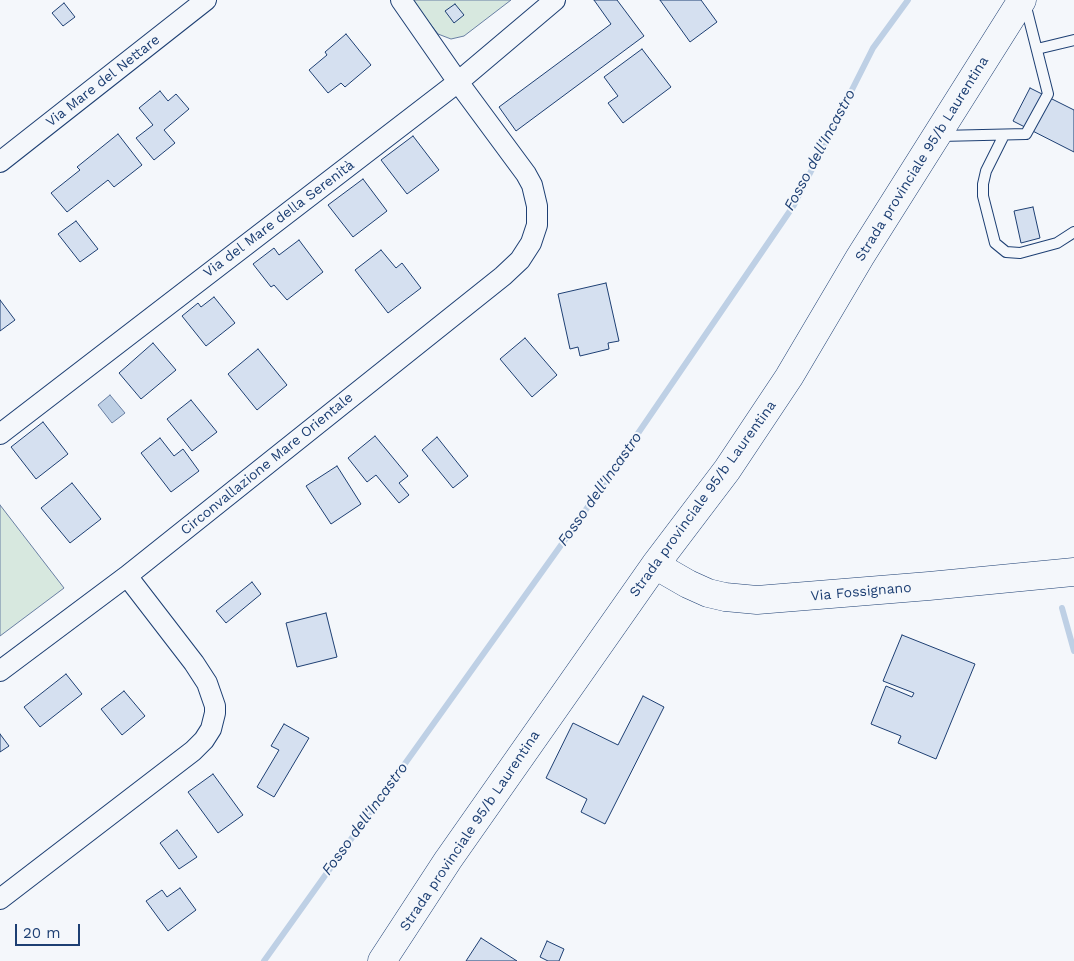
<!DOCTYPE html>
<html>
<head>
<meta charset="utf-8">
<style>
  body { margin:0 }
  #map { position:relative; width:1074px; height:961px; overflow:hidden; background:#f4f7fb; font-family:"Work Sans",sans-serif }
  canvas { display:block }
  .scale { position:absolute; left:15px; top:924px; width:65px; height:22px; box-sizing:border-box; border:2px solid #1d3f73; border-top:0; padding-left:6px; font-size:15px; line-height:18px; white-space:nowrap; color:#1d3f73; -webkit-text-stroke:4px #f4f7fb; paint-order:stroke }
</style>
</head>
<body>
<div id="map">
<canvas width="1074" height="961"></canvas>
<div class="scale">20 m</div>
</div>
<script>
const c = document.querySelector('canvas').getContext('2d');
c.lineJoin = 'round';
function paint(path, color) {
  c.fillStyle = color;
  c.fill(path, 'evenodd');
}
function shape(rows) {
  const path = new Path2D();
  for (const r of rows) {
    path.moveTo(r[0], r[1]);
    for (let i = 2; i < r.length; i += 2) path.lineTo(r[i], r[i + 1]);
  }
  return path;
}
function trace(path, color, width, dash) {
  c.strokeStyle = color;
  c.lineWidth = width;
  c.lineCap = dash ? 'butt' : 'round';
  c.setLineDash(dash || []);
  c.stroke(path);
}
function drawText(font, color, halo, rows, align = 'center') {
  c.font = font + ' "Work Sans",sans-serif';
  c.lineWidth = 4;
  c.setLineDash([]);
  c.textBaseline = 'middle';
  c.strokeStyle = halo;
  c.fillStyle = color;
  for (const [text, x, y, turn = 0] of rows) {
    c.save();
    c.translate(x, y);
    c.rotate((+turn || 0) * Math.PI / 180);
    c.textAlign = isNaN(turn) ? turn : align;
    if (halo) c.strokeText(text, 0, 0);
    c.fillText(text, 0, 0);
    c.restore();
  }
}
const green = shape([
  [412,0,511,0,464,36,451,39,438,34,412,0],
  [0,505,64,588,0,636,0,505]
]);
const water = shape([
  [110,395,125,413,112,423,98,405,110,395]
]);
const stream = shape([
  [1062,608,1074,651],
  [264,961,574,527,794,205,873,48,908,0]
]);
const building = shape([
  [594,0,617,0,644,36,516,131,499,107,611,24,594,0],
  [660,0,701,0,717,22,690,42,660,0],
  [64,3,75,17,63,26,52,13,64,3],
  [455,4,464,15,454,23,445,11,455,4],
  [346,34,371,65,345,87,341,83,328,93,309,70,327,55,325,52,346,34],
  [642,49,671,87,623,123,608,103,618,96,604,77,642,49],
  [1030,88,1074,110,1074,152,1013,121,1030,88],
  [160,91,168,101,176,94,189,109,164,130,175,143,154,160,136,138,153,125,139,108,160,91],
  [118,134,142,165,114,187,108,180,67,212,51,193,80,170,77,167,118,134],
  [413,136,439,170,407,194,381,160,413,136],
  [363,179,387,211,353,237,328,205,363,179],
  [1033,207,1040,238,1021,243,1014,211,1033,207],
  [76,221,98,249,80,262,58,234,76,221],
  [299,240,323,272,287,300,274,285,271,287,253,264,274,248,279,255,299,240],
  [381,250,396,268,402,263,421,288,388,313,355,270,381,250],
  [606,283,619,341,608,343,609,349,580,356,578,347,570,349,558,294,606,283],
  [214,297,235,323,206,346,182,316,198,303,201,307,214,297],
  [0,300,15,320,0,331,0,300],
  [525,338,557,375,532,397,500,359,525,338],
  [153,343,176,370,141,399,119,373,153,343],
  [258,349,287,385,257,410,228,374,258,349],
  [191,400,217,432,192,451,167,419,191,400],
  [43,422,68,454,36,479,11,447,43,422],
  [375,436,408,476,399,483,409,495,399,503,376,475,367,482,348,458,375,436],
  [437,437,468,476,453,488,422,450,437,437],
  [160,438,174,456,183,449,199,471,171,492,141,453,160,438],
  [337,466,361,504,331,524,306,486,337,466],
  [72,483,101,519,70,543,41,508,72,483],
  [252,582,261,594,226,623,216,611,252,582],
  [326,613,337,657,297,667,286,623,326,613],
  [902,635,975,664,936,759,898,743,901,736,871,724,886,686,912,697,914,693,883,681,902,635],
  [66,674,82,694,40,727,24,707,66,674],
  [124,691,145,716,122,735,101,709,124,691],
  [643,696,664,707,605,824,581,812,587,799,546,778,573,723,618,745,643,696],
  [284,724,309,738,274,797,257,787,279,750,271,746,284,724],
  [0,734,9,746,0,752,0,734],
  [213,774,243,815,218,833,188,792,213,774],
  [177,830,197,857,179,869,160,843,177,830],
  [180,888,196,910,168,931,146,901,162,890,167,897,180,888],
  [481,938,517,961,466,961,481,938],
  [547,941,564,949,559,961,548,961,540,957,547,941]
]);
const lane = shape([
  [1037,49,1074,40],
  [1004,135,986,171,983,184,983,196,995,243,1006,252,1020,253,1057,243,1074,232],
  [940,136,1026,134,1048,94,1025,3]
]);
const street = shape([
  [0,162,206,0],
  [0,434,458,82,555,0],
  [0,671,127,576],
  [0,899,193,751,204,740,211,729,215,713,215,706,207,683,194,663,127,576,503,276,520,260,531,243,537,225,537,206,532,185,526,174,458,82,401,0]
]);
const secondary = shape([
  [655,565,688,584,708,593,725,597,757,600,929,586,1074,572],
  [382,961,448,860,655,565,727,470,789,377,860,257,1022,0]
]);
const streetNames = [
  ["Via Mare del Nettare",103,81,-38],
  ["Strada provinciale 95/b Laurentina",922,159,-58],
  ["Via del Mare della Serenità",279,219,-37],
  ["Circonvallazione Mare Orientale",267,464,-39],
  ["Strada provinciale 95/b Laurentina",703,499,-54],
  ["Via Fossignano",861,592,-5],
  ["Strada provinciale 95/b Laurentina",470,831,-56]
];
const waterNames = [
  ["Fosso dell'Incastro",820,150,-62],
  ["Fosso dell'Incastro",600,489,-55],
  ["Fosso dell'Incastro",365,819,-54]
];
paint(green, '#d7e8df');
trace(green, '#687fa3', 1);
paint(water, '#bed0e5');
trace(water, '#687fa3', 1);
trace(stream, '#bed0e5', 6);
paint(building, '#d5e0f0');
trace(building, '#1d3f73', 1);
trace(lane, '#1d3f73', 12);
trace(street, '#1d3f73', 22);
trace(secondary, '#1d3f73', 29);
trace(lane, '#f4f7fb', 10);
trace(street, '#f4f7fb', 20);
trace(secondary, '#f4f7fb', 28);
drawText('14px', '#1d3f73', '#f4f7fb', streetNames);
drawText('italic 15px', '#1d3f73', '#f4f7fb', waterNames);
</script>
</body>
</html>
